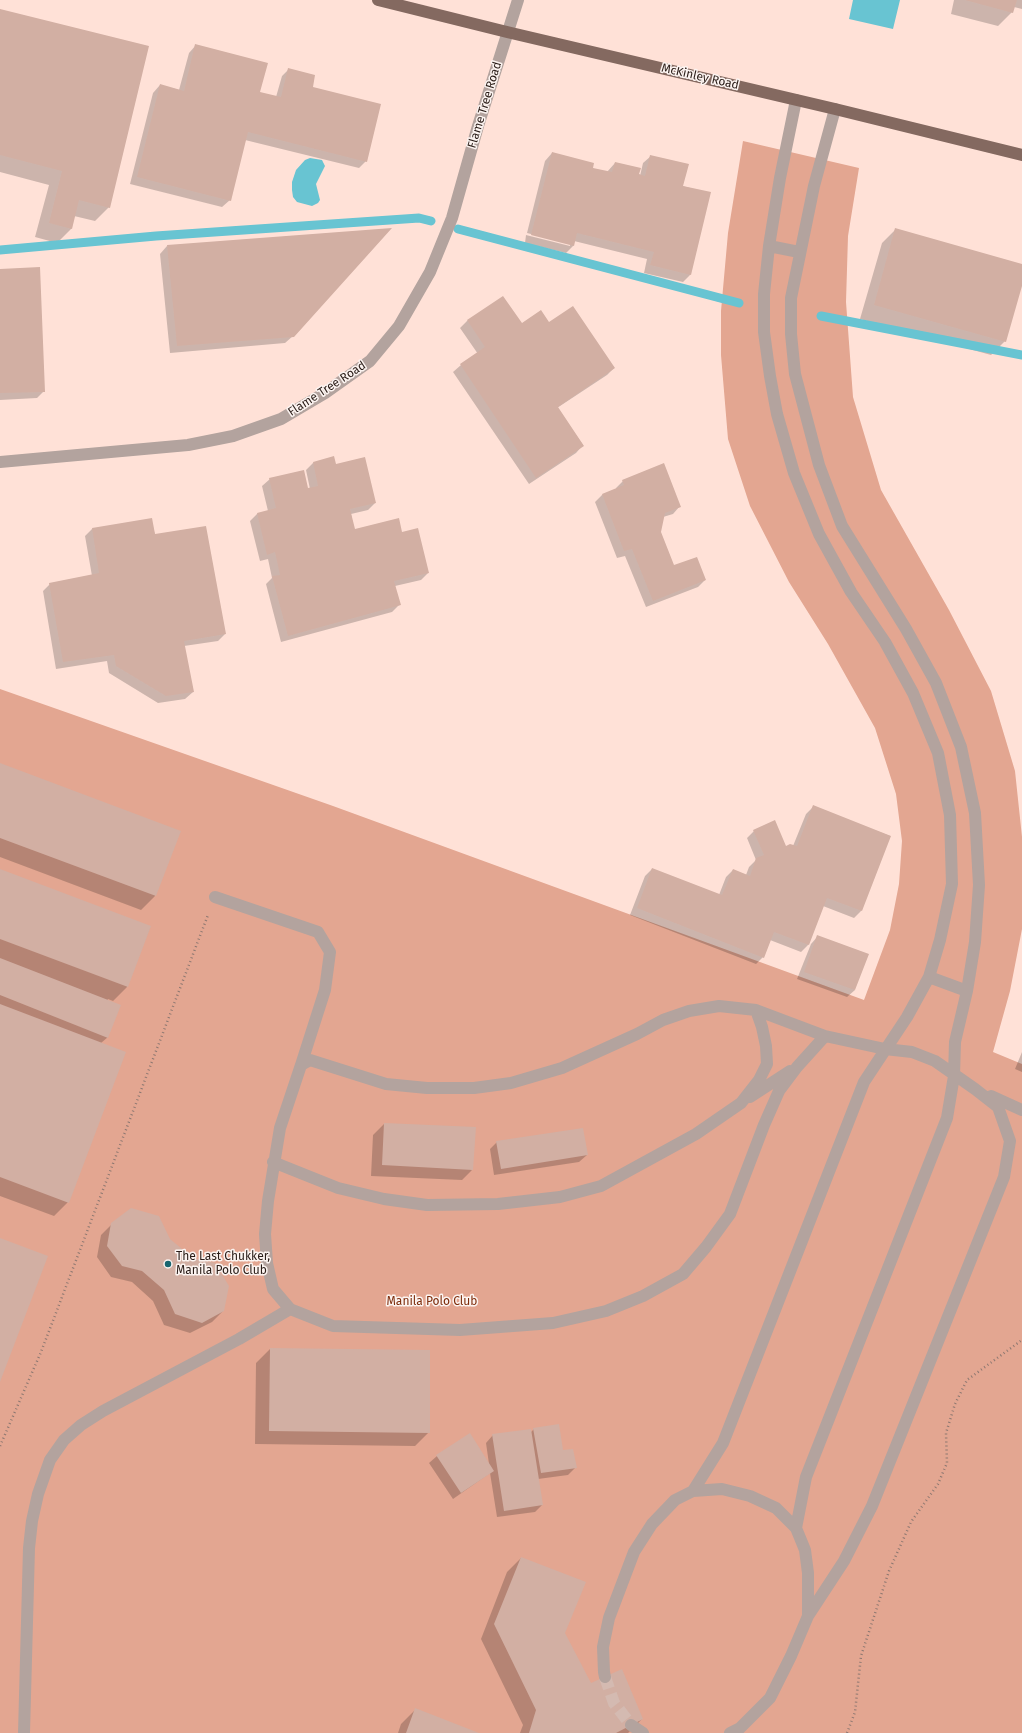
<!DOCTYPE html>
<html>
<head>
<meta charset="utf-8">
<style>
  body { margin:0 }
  canvas { display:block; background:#ffe1d7 }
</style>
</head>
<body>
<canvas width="1022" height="1733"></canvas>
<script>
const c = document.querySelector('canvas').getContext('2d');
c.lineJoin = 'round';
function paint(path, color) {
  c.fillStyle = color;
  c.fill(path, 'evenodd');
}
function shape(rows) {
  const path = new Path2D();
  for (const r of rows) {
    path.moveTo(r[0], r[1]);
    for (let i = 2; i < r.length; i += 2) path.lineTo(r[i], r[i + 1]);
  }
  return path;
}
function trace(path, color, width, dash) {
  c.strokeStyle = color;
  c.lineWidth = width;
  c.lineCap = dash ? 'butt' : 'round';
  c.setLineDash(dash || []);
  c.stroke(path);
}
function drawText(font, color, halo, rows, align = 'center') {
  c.font = font + ' "Fira Sans",sans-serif';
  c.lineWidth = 3;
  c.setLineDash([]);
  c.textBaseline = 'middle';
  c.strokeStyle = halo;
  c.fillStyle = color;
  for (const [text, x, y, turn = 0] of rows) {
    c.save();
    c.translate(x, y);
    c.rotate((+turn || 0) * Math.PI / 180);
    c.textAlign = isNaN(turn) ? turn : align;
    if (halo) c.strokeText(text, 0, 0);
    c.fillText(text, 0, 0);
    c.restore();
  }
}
const green = shape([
  [743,141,859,168,848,236,846,302,853,397,881,490,949,610,991,691,1015,771,1022,837,1022,929,1010,991,993,1052,1022,1064,1022,1733,0,1733,0,689,333,806,864,1000,890,930,899,884,902,841,896,794,875,728,828,644,789,582,750,506,728,439,721,355,721,311,728,233]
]);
const water = shape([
  [853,0,900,0,893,29,849,19],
  [310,158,322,160,325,166,316,184,320,200,318,203,312,206,297,202,293,197,292,190,292,182,296,170,305,160]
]);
const shadow = shape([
  [954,0,1022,0,1022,9,1014,7,1012,12,998,26,951,14],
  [0,10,109,207,95,221,74,216,71,229,57,243,35,237,49,185,0,172],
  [196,45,259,93,276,97,282,76,289,69,311,88,366,161,359,168,245,140,230,200,222,207,130,184,153,93,160,85,179,90,189,53],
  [552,153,591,168,607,172,615,163,640,176,643,163,651,156,682,186,710,193,690,275,683,282,644,273,647,259,574,241,573,246,566,253,525,243,526,235,570,246,570,244,527,233,545,161],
  [896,229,1022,265,1022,282,1005,341,991,355,860,319,882,243],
  [167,246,293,336,285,343,170,353,160,254],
  [0,270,44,391,37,398,0,400],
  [503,297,521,325,548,323,614,368,607,375,557,408,583,445,576,453,529,484,453,372,461,365,478,354,460,328,467,321],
  [313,463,335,465,375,503,368,510,351,514,354,530,428,573,421,580,395,586,399,605,392,612,281,642,266,584,272,578,268,559,260,561,250,521,257,514,268,511,262,486,270,479,307,489,310,489,306,470],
  [623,481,680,506,673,514,663,517,660,532,673,566,705,580,698,587,646,607,625,556,617,558,595,502,602,495,616,490,616,488],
  [151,519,155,535,225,634,218,641,184,646,193,692,185,699,158,703,109,673,107,661,56,669,43,591,50,584,92,576,85,536,92,529],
  [0,764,179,832,155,896,141,910,0,857],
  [813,807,890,836,861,911,854,918,823,906,808,945,801,952,770,940,763,957,756,964,630,915,645,876,652,869,719,895,726,877,733,870,746,875,749,867,756,860,747,838,754,831,786,847,793,846,806,814],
  [0,870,150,927,127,987,113,1001,108,999,107,1001,108,1037,101,1043,68,1202,54,1216,0,1196],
  [818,936,855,990,847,997,797,979,811,944],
  [1022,1052,1022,1072,1015,1069],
  [384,1124,472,1170,462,1180,371,1176,373,1135],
  [497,1142,587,1155,579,1162,494,1175,490,1149],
  [112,1224,170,1240,223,1311,212,1322,190,1333,164,1325,153,1301,132,1282,111,1277,97,1257,101,1235],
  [270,1349,429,1432,415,1446,255,1444,256,1363],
  [534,1429,562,1452,576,1467,568,1475,538,1479,542,1505,535,1512,497,1517,490,1473,453,1499,429,1463,437,1456,470,1435,489,1464,486,1443,493,1435,531,1432],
  [521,1558,564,1633,590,1684,642,1719,628,1733,520,1733,523,1725,481,1639,507,1572],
  [415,1710,477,1733,398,1733,401,1724]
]);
const stream = shape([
  [458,229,739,303],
  [0,250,156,236,419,218,431,221],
  [821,316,1022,355]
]);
const building = shape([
  [965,0,1017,0,1013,13],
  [0,9,149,46,110,208,79,200,72,229,49,223,62,171,0,155],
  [195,44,268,63,260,92,281,97,288,68,315,75,313,87,381,104,367,162,248,132,231,201,137,177,160,84,184,91],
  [552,152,594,163,593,168,612,172,615,162,641,168,639,174,645,176,650,155,689,164,683,186,711,192,691,275,650,265,654,252,577,233,574,246,531,235],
  [392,228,294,337,177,346,167,245],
  [895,228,1022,264,1022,286,1006,342,874,305],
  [40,267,45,392,0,393,0,269],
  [503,296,522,323,541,310,549,322,573,306,615,368,558,407,584,446,536,478,460,364,485,347,467,320],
  [334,456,336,464,365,457,376,503,350,509,355,529,399,518,402,532,418,528,429,573,394,581,401,605,288,636,272,576,280,575,275,552,267,555,257,513,276,508,269,478,304,470,308,488,318,486,313,462],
  [664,463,681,507,665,513,661,532,674,565,697,557,706,580,653,601,632,549,624,551,602,494,624,485,622,480],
  [152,518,155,534,206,526,226,634,184,641,194,692,166,696,116,666,114,655,63,662,49,583,99,573,92,528],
  [0,763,181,831,156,896,0,838],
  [813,805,891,836,862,911,827,898,809,945,774,932,764,958,637,908,652,868,722,895,733,869,750,876,756,858,764,855,753,830,775,820,786,846,790,844,797,846],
  [0,869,151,926,128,987,0,939],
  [817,935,869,954,855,990,804,972],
  [0,958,121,1005,108,1038,0,995],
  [0,1004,126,1052,69,1203,0,1177],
  [384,1123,476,1127,473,1170,382,1165],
  [583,1128,588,1155,501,1169,496,1141],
  [131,1208,159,1216,170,1239,193,1258,215,1263,229,1286,224,1311,202,1323,175,1314,164,1290,142,1271,122,1266,107,1246,111,1223],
  [0,1238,48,1256,0,1382],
  [270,1348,430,1350,430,1433,269,1431],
  [559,1424,563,1450,573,1449,577,1468,541,1473,533,1428],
  [531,1429,543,1505,504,1511,492,1434],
  [470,1433,494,1471,461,1493,436,1455],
  [521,1557,586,1582,565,1633,591,1683,622,1669,643,1719,616,1733,529,1733,536,1710,494,1624],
  [415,1708,479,1733,406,1733]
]);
const minorTunnel = shape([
  [605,1677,614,1703,631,1725]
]);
const path = shape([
  [0,1446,41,1352,208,915],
  [847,1733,855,1712,861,1656,889,1571,911,1522,938,1484,947,1463,946,1433,955,1404,967,1380,1022,1340]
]);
const minor = shape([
  [769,246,799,252],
  [0,462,188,445,233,436,281,419,325,393,370,361,399,326,430,272,452,218,478,126,518,0],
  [215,897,318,932,330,952,325,990,301,1065],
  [929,977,967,991],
  [991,1096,1022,1110],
  [750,1097,790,1071],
  [273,1162,338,1188,384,1199,427,1205,498,1204,560,1197,601,1186,696,1134,741,1103,759,1080,767,1064,766,1046,762,1027,756,1010],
  [693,1491,723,1443,864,1082,907,1017,929,977,940,940,952,884,950,815,938,753,913,693,885,642,851,592,819,534,794,473,777,414,770,376,764,332,764,294,769,246,780,178,796,100],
  [796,1528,806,1477,947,1118,954,1076,955,1042,967,991,975,942,979,885,975,813,961,747,936,683,906,629,842,526,819,465,795,374,791,334,791,298,814,186,835,109],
  [808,1616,844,1561,872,1506,1004,1177,1010,1141,998,1107,975,1089,935,1061,912,1052,885,1049,825,1036,797,1067,779,1091,764,1125,730,1214,706,1247,683,1274,643,1296,606,1311,553,1323,460,1330,333,1326,290,1309,273,1289,267,1263,265,1234,268,1201,280,1128,301,1065,310,1060,386,1084,427,1088,474,1088,511,1083,562,1068,637,1034,663,1020,689,1011,719,1006,756,1010,825,1036],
  [605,1677,604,1672,603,1647,609,1618,634,1552,652,1524,675,1500,693,1491,722,1489,750,1496,776,1508,796,1528,805,1550,808,1573,808,1616,791,1656,770,1698,740,1728,730,1733],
  [631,1725,643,1733],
  [24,1733,29,1548,32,1521,38,1494,50,1460,64,1440,81,1425,103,1411,239,1339,290,1309]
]);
const major = shape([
  [378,0,507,32,835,109,1022,155]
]);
const markers = [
  [168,1264,4,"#19656f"]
];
const streetNames = [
  ["McKinley Road",700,77,13],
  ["Flame Tree Road",485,105,-73],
  ["Flame Tree Road",327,389,-33]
];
const poiNames = [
  ["The Last Chukker,",176,1257],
  ["Manila Polo Club",176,1271]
];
const parkNames = [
  ["Manila Polo Club",432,1302]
];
paint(green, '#e3a691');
paint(water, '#68c4d2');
paint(shadow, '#0003');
trace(stream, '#68c4d2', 9);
paint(building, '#d2afa3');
trace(minorTunnel, '#d4bab1', 12, [12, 6]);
trace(path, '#8d7871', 2.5, [1, 3]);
trace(minor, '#b3a39e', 12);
trace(major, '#846960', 12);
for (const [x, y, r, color] of markers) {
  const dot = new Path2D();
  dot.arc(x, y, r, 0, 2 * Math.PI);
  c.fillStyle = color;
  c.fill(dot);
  trace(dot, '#fcf4f1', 1.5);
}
drawText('12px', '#291c17', '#fcf4f1', streetNames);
drawText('12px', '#291c17', '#fcf4f1', poiNames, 'left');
drawText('12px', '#7e2d0c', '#fcf4f1', parkNames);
</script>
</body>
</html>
